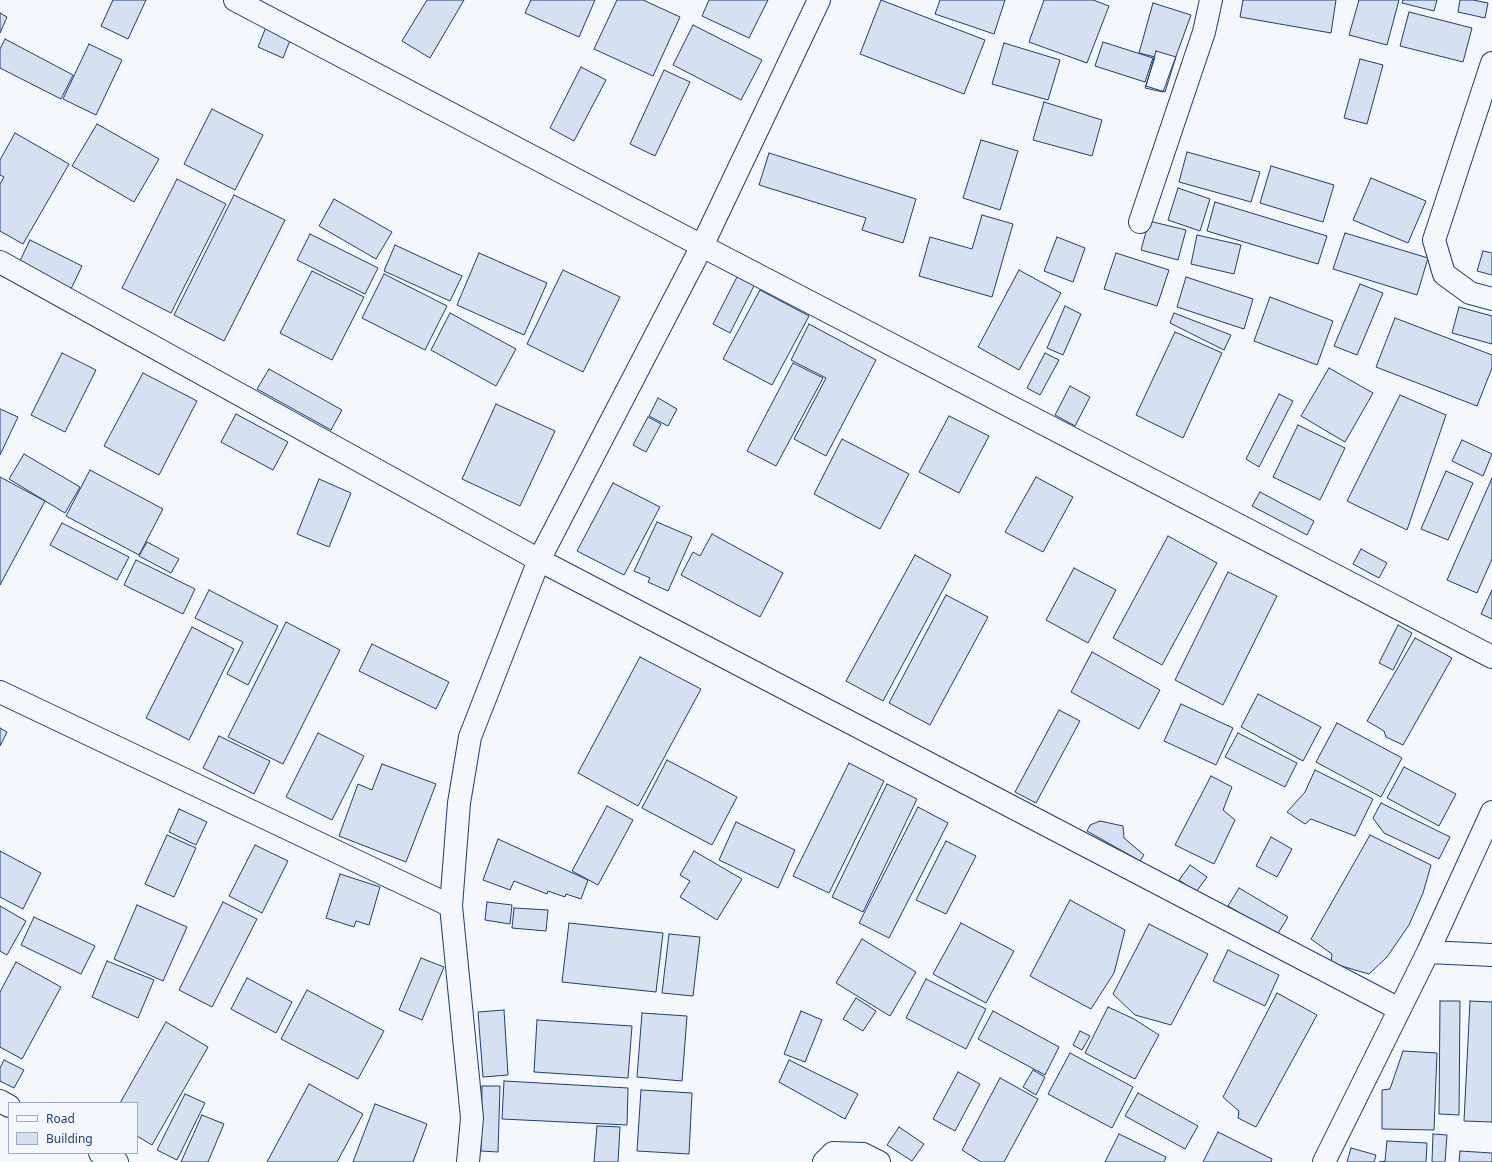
<!DOCTYPE html>
<html>
<head>
<meta charset="utf-8">
<style>
  body { margin:0 }
  #map { position:relative; width:1492px; height:1162px; overflow:hidden; background:#f4f7fb; font-family:"Noto Sans",sans-serif }
  canvas { display:block }
  .legend { position:absolute; left:8px; top:1102px; width:130px; height:52px; box-sizing:border-box; background:#f4f7fb; border:1px solid #9eadc5; margin:0; padding:5px 7px; list-style:none; font-size:12px; color:#1d3f73 }
  .legend li { display:flex; align-items:center; gap:8px; height:20px }
  .legend b { width:20px; border:1px solid #9eadc5 }
</style>
</head>
<body>
<div id="map">
<canvas width="1492" height="1162"></canvas>
<ul class="legend">
<li><b style="height:5px;background:#f4f7fb"></b>Road</li>
<li><b style="height:11px;background:#d5e0f0"></b>Building</li>
</ul>
</div>
<script>
const c = document.querySelector('canvas').getContext('2d');
c.lineJoin = 'round';
function paint(path, color) {
  c.fillStyle = color;
  c.fill(path, 'evenodd');
}
function shape(rows) {
  const path = new Path2D();
  for (const r of rows) {
    path.moveTo(r[0], r[1]);
    for (let i = 2; i < r.length; i += 2) path.lineTo(r[i], r[i + 1]);
  }
  return path;
}
function trace(path, color, width, dash) {
  c.strokeStyle = color;
  c.lineWidth = width;
  c.lineCap = dash ? 'butt' : 'round';
  c.setLineDash(dash || []);
  c.stroke(path);
}
const building = shape([
  [113,0,146,0,128,39,101,26,113,0],
  [427,0,464,0,430,58,402,41,427,0],
  [531,0,595,0,579,37,525,13,531,0],
  [617,0,643,0,680,17,653,76,594,49,617,0],
  [709,0,768,0,749,38,702,16,709,0],
  [881,0,985,40,964,94,860,54,881,0],
  [940,0,1005,0,994,34,935,14,940,0],
  [1044,0,1093,0,1109,6,1087,63,1029,42,1044,0],
  [1243,0,1336,0,1331,33,1240,17,1243,0],
  [1359,0,1399,0,1387,45,1349,35,1359,0],
  [1403,0,1437,0,1434,11,1402,3,1403,0],
  [1460,0,1473,0,1488,3,1485,18,1458,12,1460,0],
  [1153,3,1191,15,1163,92,1145,88,1155,57,1139,53,1153,3],
  [1409,12,1472,28,1463,62,1400,46,1409,12],
  [0,13,7,17,0,33,0,13],
  [693,25,762,60,741,100,673,65,693,25],
  [266,27,291,38,283,58,258,47,266,27],
  [5,39,73,75,61,99,0,68,0,49,5,39],
  [1103,42,1153,58,1145,82,1095,66,1103,42],
  [1004,43,1060,60,1048,100,992,84,1004,43],
  [89,44,122,60,96,115,63,99,89,44],
  [1156,51,1176,57,1165,92,1146,86,1156,51],
  [1360,59,1383,65,1367,124,1344,118,1360,59],
  [581,67,606,80,574,141,550,128,581,67],
  [664,70,690,82,655,156,630,144,664,70],
  [1044,102,1102,120,1092,156,1033,140,1044,102],
  [212,109,263,135,235,190,184,164,212,109],
  [97,124,159,159,134,202,72,166,97,124],
  [15,133,69,164,23,244,0,231,0,184,4,177,0,175,0,160,15,133],
  [981,140,1018,151,1000,210,963,198,981,140],
  [1187,152,1260,172,1251,202,1179,182,1187,152],
  [769,153,916,199,903,243,862,230,866,218,759,185,769,153],
  [1271,166,1334,185,1323,222,1260,203,1271,166],
  [1371,178,1426,201,1408,243,1353,220,1371,178],
  [177,179,226,204,171,313,122,288,177,179],
  [1178,188,1210,199,1200,231,1168,220,1178,188],
  [234,195,285,220,224,341,174,315,234,195],
  [334,199,392,232,376,259,319,226,334,199],
  [1215,202,1327,236,1318,264,1207,231,1215,202],
  [982,215,1013,224,992,297,919,276,930,237,972,249,982,215],
  [1149,221,1186,230,1178,260,1141,250,1149,221],
  [1345,233,1428,258,1417,295,1333,269,1345,233],
  [310,234,378,268,365,294,297,260,310,234],
  [1197,235,1241,245,1234,274,1191,264,1197,235],
  [1057,237,1085,248,1073,282,1044,271,1057,237],
  [30,240,82,266,70,291,18,265,30,240],
  [395,245,462,276,450,301,384,271,395,245],
  [1483,251,1492,253,1492,275,1477,271,1483,251],
  [479,253,547,283,524,335,457,305,479,253],
  [1116,253,1169,270,1157,306,1104,289,1116,253],
  [563,270,620,297,583,372,527,344,563,270],
  [1019,270,1061,293,1019,370,978,347,1019,270],
  [312,271,364,297,332,360,280,333,312,271],
  [384,274,447,306,425,350,362,318,384,274],
  [738,275,755,284,730,333,713,324,738,275],
  [1186,277,1253,299,1244,329,1177,307,1186,277],
  [1360,284,1383,293,1357,355,1334,346,1360,284],
  [760,290,809,316,772,385,723,359,760,290],
  [1270,297,1333,321,1317,365,1254,341,1270,297],
  [1065,306,1081,314,1063,355,1047,348,1065,306],
  [1459,307,1492,316,1492,344,1452,333,1459,307],
  [450,313,516,349,496,386,431,350,450,313],
  [1174,313,1231,335,1224,350,1170,323,1174,313],
  [1395,318,1492,355,1492,368,1477,406,1376,367,1395,318],
  [809,324,876,360,826,456,794,439,826,378,791,360,809,324],
  [1175,332,1222,353,1183,438,1136,415,1175,332],
  [62,353,96,370,65,432,31,415,62,353],
  [1045,353,1059,360,1040,395,1027,388,1045,353],
  [793,363,823,378,776,466,747,451,793,363],
  [1329,368,1373,393,1345,442,1301,416,1329,368],
  [269,369,342,410,331,430,257,389,269,369],
  [143,373,197,401,159,475,104,446,143,373],
  [1070,386,1090,397,1075,426,1055,415,1070,386],
  [1279,394,1293,401,1259,467,1246,459,1279,394],
  [1400,395,1446,415,1407,530,1347,501,1400,395],
  [658,398,677,409,668,426,649,416,658,398],
  [496,404,555,431,520,506,462,479,496,404],
  [0,409,18,417,0,455,0,409],
  [236,414,288,442,273,470,221,442,236,414],
  [949,416,989,436,959,493,919,472,949,416],
  [648,417,661,424,646,452,633,445,648,417],
  [1298,425,1345,448,1320,500,1273,477,1298,425],
  [842,439,909,474,880,529,814,494,842,439],
  [1462,440,1492,454,1483,476,1452,461,1462,440],
  [24,454,80,487,65,513,9,479,24,454],
  [90,470,163,509,139,555,66,516,90,470],
  [1446,471,1473,483,1448,540,1421,529,1446,471],
  [0,477,45,501,0,585,0,477],
  [1036,477,1073,497,1043,552,1005,532,1036,477],
  [1492,478,1492,559,1477,593,1447,580,1492,478],
  [319,479,351,493,329,547,297,534,319,479],
  [613,483,660,507,624,575,577,551,613,483],
  [1260,492,1314,521,1307,535,1252,506,1260,492],
  [657,522,692,537,668,591,648,582,650,578,634,571,657,522],
  [62,523,129,557,117,580,50,545,62,523],
  [712,534,783,573,760,617,681,575,693,552,700,556,712,534],
  [1168,536,1217,563,1162,665,1113,638,1168,536],
  [147,542,179,559,171,573,139,556,147,542],
  [1361,549,1387,563,1379,578,1353,564,1361,549],
  [915,555,951,575,883,701,846,681,915,555],
  [136,560,195,589,183,614,124,585,136,560],
  [1074,568,1116,590,1088,643,1046,620,1074,568],
  [1228,572,1277,596,1223,705,1175,680,1228,572],
  [209,590,278,626,248,685,227,674,243,642,195,618,209,590],
  [1492,590,1492,619,1481,614,1492,590],
  [946,595,988,617,930,725,889,703,946,595],
  [286,622,340,650,283,764,228,737,286,622],
  [1398,625,1412,633,1393,670,1379,663,1398,625],
  [192,627,234,649,189,740,146,718,192,627],
  [1415,638,1452,658,1403,745,1386,737,1384,731,1367,721,1415,638],
  [372,644,449,682,436,709,359,671,372,644],
  [1092,652,1160,690,1139,729,1071,692,1092,652],
  [640,657,701,689,638,806,578,773,640,657],
  [1258,694,1321,727,1303,761,1241,727,1258,694],
  [1181,704,1233,728,1216,765,1164,741,1181,704],
  [1059,710,1080,721,1036,803,1015,792,1059,710],
  [1337,723,1402,758,1381,797,1316,762,1337,723],
  [0,728,7,732,0,746,0,728],
  [318,733,364,756,332,820,286,797,318,733],
  [1238,733,1297,763,1285,787,1225,757,1238,733],
  [219,736,270,761,254,794,203,768,219,736],
  [667,760,737,797,712,845,642,808,667,760],
  [849,763,884,781,829,893,793,876,849,763],
  [382,764,436,784,406,862,339,836,358,784,372,790,382,764],
  [1404,767,1456,794,1439,826,1387,798,1404,767],
  [1315,770,1373,799,1355,836,1311,819,1305,824,1287,812,1305,792,1315,770],
  [1211,776,1232,787,1223,810,1235,820,1214,864,1175,845,1211,776],
  [887,784,917,799,863,912,832,897,887,784],
  [1381,803,1450,837,1439,859,1384,833,1373,818,1381,803],
  [607,806,633,820,598,885,572,871,607,806],
  [918,807,948,823,889,938,859,923,918,807],
  [179,809,207,822,196,845,169,832,179,809],
  [1100,821,1123,826,1124,838,1144,855,1140,861,1087,831,1090,825,1100,821],
  [736,822,795,850,778,888,719,860,736,822],
  [167,835,196,848,174,897,145,884,167,835],
  [1370,835,1431,865,1423,893,1409,925,1387,957,1369,974,1331,963,1332,954,1311,939,1370,835],
  [1271,837,1292,849,1277,877,1256,866,1271,837],
  [498,839,588,880,581,899,566,894,565,897,548,891,547,894,514,881,510,890,483,880,498,839],
  [946,841,976,856,946,914,916,900,946,841],
  [255,845,288,861,262,913,229,896,255,845],
  [0,851,41,873,23,909,0,897,0,851],
  [694,851,742,879,717,920,680,897,690,881,680,875,694,851],
  [1190,865,1207,877,1196,892,1179,880,1190,865],
  [340,874,380,887,369,925,356,921,354,927,326,918,340,874],
  [1239,888,1288,917,1277,935,1228,906,1239,888],
  [1070,900,1125,930,1114,973,1091,1009,1030,976,1070,900],
  [223,902,257,919,212,1007,179,990,223,902],
  [487,902,512,905,510,924,485,920,487,902],
  [137,905,187,927,163,981,114,959,137,905],
  [0,906,26,921,7,955,0,951,0,906],
  [514,908,548,910,546,931,512,928,514,908],
  [34,917,95,946,81,974,21,945,34,917],
  [569,923,663,933,656,992,562,982,569,923],
  [961,923,1014,951,986,1003,933,974,961,923],
  [1149,924,1208,954,1171,1025,1135,1015,1113,994,1149,924],
  [669,934,700,937,693,996,662,993,669,934],
  [862,939,916,972,890,1016,836,983,862,939],
  [1228,950,1279,975,1265,1006,1213,981,1228,950],
  [421,958,444,967,422,1020,399,1010,421,958],
  [107,961,154,980,138,1018,92,997,107,961],
  [16,962,61,987,22,1059,0,1047,0,992,16,962],
  [247,978,292,1002,276,1033,231,1009,247,978],
  [926,979,986,1009,966,1049,906,1018,926,979],
  [307,990,384,1031,358,1079,281,1039,307,990],
  [1277,993,1317,1015,1256,1127,1238,1118,1239,1111,1223,1097,1277,993],
  [856,998,876,1011,863,1031,843,1019,856,998],
  [1440,1001,1460,1001,1459,1115,1439,1114,1440,1001],
  [1470,1001,1492,1002,1492,1122,1464,1121,1470,1001],
  [1108,1007,1134,1019,1159,1035,1135,1079,1085,1053,1108,1007],
  [504,1010,508,1075,483,1077,478,1012,504,1010],
  [801,1011,822,1020,805,1062,784,1054,801,1011],
  [993,1011,1059,1047,1045,1075,978,1039,993,1011],
  [642,1013,687,1016,682,1081,637,1077,642,1013],
  [537,1020,632,1026,628,1078,534,1072,537,1020],
  [166,1022,208,1047,152,1145,137,1136,137,1103,120,1103,166,1022],
  [1080,1031,1090,1036,1082,1050,1073,1045,1080,1031],
  [1403,1051,1437,1053,1434,1130,1382,1129,1382,1090,1390,1089,1403,1051],
  [1070,1053,1133,1087,1112,1128,1048,1094,1070,1053],
  [4,1060,24,1070,14,1088,0,1081,0,1068,4,1060],
  [789,1060,858,1094,845,1119,779,1082,789,1060],
  [1033,1070,1045,1077,1036,1095,1023,1087,1033,1070],
  [958,1072,980,1084,955,1131,933,1119,958,1072],
  [1000,1078,1038,1099,1004,1162,981,1162,962,1150,1000,1078],
  [504,1081,628,1088,627,1125,502,1119,504,1081],
  [309,1084,363,1114,337,1162,267,1162,309,1084],
  [482,1086,500,1086,498,1152,481,1151,482,1086],
  [641,1090,692,1093,689,1154,637,1151,641,1090],
  [1138,1093,1198,1126,1185,1149,1125,1116,1138,1093],
  [185,1094,205,1103,177,1160,157,1150,185,1094],
  [375,1104,427,1124,413,1162,353,1162,375,1104],
  [202,1115,224,1124,208,1162,181,1162,202,1115],
  [597,1126,620,1127,618,1162,594,1162,597,1126],
  [899,1127,924,1144,912,1161,887,1145,899,1127],
  [1218,1132,1272,1159,1271,1162,1203,1162,1218,1132],
  [1119,1134,1166,1157,1164,1162,1105,1162,1119,1134],
  [1433,1134,1447,1135,1445,1162,1432,1162,1433,1134],
  [1387,1141,1427,1143,1426,1162,1379,1162,1385,1161,1387,1141],
  [1351,1148,1376,1155,1374,1162,1347,1162,1351,1148],
  [1460,1151,1492,1153,1492,1162,1459,1162,1460,1151]
]);
const street = shape([
  [235,0,702,246,1492,657],
  [1492,63,1434,240,1444,274,1470,293,1492,299],
  [1140,222,1204,32,1211,0],
  [0,262,539,560,1399,1009],
  [0,692,451,906],
  [1428,952,1492,955],
  [0,1101,9,1106],
  [100,1153,117,1162],
  [468,1162,472,1118,451,906,459,803,470,737,539,560,702,246,819,0],
  [824,1162,833,1153,863,1154,879,1162],
  [1324,1162,1428,952,1492,812]
]);
paint(building, '#d5e0f0');
trace(building, '#1d3f73', 1);
trace(street, '#1d3f73', 24);
trace(street, '#f4f7fb', 22);
</script>
</body>
</html>
